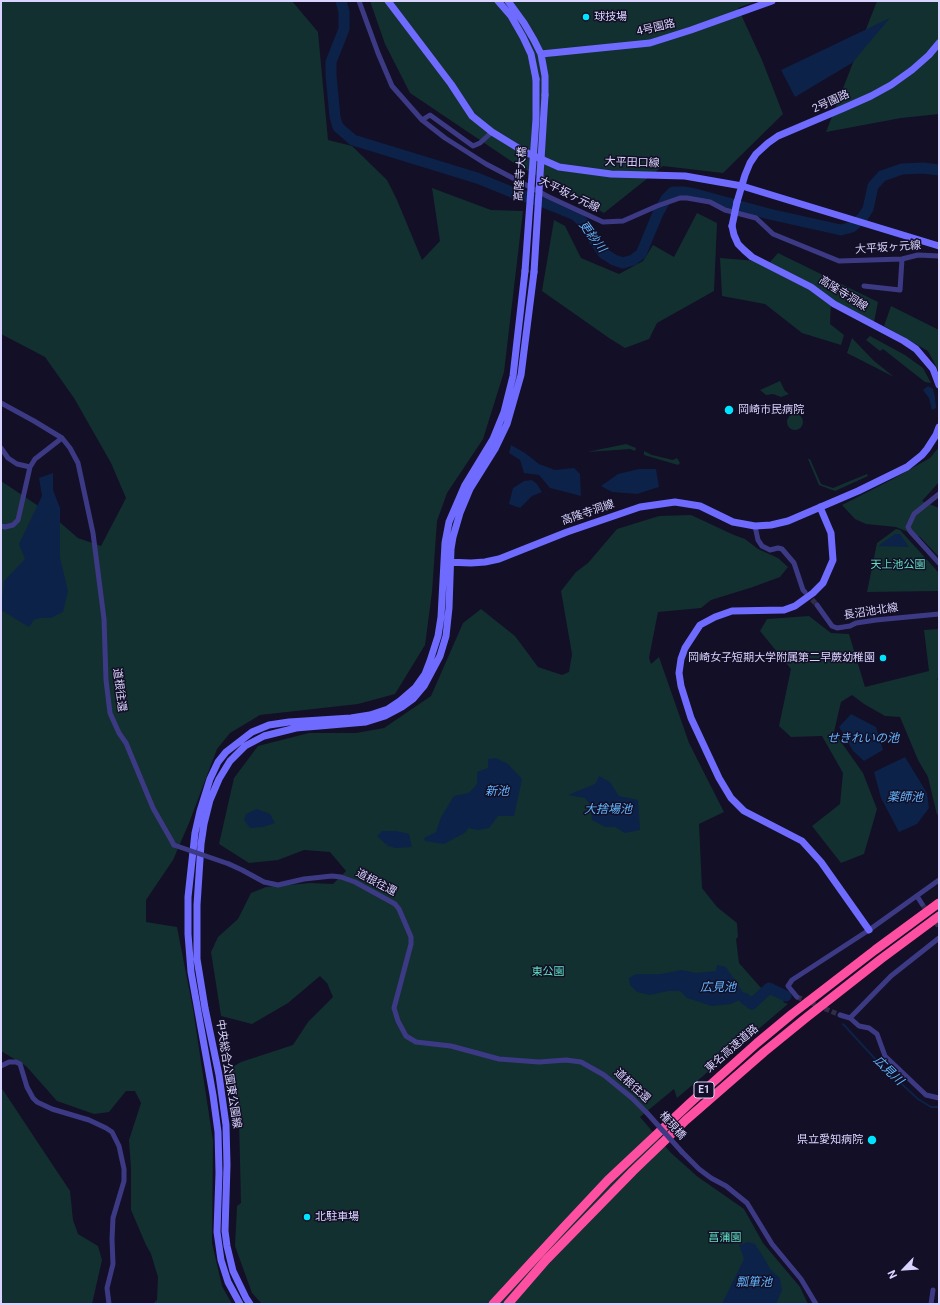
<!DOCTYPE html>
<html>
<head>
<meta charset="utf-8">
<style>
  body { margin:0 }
  #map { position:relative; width:940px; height:1305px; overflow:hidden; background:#130f26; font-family:Roboto,sans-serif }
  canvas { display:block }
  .frame { position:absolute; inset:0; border:2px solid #d9d4ff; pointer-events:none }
  .north { position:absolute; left:884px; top:1249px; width:40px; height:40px; -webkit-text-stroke:3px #130f26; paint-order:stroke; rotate:245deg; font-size:11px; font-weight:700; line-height:16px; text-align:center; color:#d9d4ff }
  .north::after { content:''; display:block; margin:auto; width:14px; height:18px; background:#d9d4ff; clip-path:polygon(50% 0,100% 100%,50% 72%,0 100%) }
</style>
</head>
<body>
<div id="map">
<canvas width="940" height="1305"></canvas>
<div class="frame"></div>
<div class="north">N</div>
</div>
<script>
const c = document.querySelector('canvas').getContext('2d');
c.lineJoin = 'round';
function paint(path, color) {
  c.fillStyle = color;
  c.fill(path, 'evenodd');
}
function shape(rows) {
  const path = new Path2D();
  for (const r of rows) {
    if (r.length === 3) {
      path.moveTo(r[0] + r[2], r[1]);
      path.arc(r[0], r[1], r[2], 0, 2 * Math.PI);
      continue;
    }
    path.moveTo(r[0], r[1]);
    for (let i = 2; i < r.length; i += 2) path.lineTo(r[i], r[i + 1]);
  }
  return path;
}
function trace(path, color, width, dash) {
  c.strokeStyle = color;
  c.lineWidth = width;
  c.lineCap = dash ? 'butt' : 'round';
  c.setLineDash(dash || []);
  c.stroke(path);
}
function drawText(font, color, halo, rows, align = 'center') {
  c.font = font + ' Roboto,"Noto Sans JP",sans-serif';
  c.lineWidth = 3;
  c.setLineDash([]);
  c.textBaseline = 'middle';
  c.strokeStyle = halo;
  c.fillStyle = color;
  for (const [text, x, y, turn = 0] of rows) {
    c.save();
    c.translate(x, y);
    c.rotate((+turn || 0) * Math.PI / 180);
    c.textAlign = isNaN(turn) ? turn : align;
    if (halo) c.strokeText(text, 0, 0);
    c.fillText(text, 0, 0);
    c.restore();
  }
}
const green = shape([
  [1,1,292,1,318,32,328,140,352,146,387,180,397,200,422,260,440,241,432,188,491,210,523,211,504,372,483,439,447,493,437,521,432,592,425,645,395,694,358,704,260,715,230,733,217,749,189,823,173,860,146,900,146,922,177,927,193,1009,213,1141,212,1243,222,1286,232,1304,153,1304,157,1300,158,1277,151,1254,146,1245,131,1210,131,1169,129,1140,141,1103,135,1091,126,1091,109,1112,94,1114,57,1101,26,1066,1,1051,1,481,49,513,78,538,101,546,126,498,111,463,74,398,45,357,1,334],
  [370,1,757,1,738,8,762,60,783,114,723,173,663,166,604,213,514,163,410,93,385,44],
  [877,1,939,1,939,114,901,118,826,132],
  [697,213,717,223,714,291,657,323,649,339,625,348,609,338,542,291,554,220,565,226,581,258,619,274,643,261,653,245,674,257],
  [778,253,878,302,874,322,831,301,830,324,844,335,841,345,802,333,765,304,722,296,720,258,770,262],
  [891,306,939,330,939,372,928,351,884,326],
  [870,336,905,355,923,368,931,383,925,382,883,349,880,351,866,340],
  [852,338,873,360,894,377,847,353],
  [780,381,785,391,789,394,781,397,773,394,766,395,760,390],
  [795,422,8],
  [626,444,636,448,635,451,630,449,587,452],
  [939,447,939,482,922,501,939,508,939,557,920,537,896,527,866,524,855,519,842,505,891,480,930,458],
  [644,451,652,455,673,460,677,458,680,463,678,465,644,455],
  [808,459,810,459,821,484,833,488,867,474,868,476,835,491,819,485],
  [691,515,734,535,745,539,758,549,778,558,788,567,780,577,753,587,711,600,701,608,658,612,649,658,651,664,659,657,689,743,724,812,699,824,702,888,717,907,737,923,738,937,736,939,739,963,762,989,790,996,783,1002,788,1004,677,1098,674,1089,640,1117,671,1153,698,1177,744,1209,763,1243,800,1287,808,1304,262,1304,252,1293,235,1246,237,1206,241,1203,239,1119,229,1069,241,1062,293,1045,308,1022,333,997,327,983,320,976,288,1003,252,1024,221,1016,211,952,218,937,238,919,251,893,266,887,310,883,333,884,346,871,330,852,304,850,278,860,249,863,219,844,234,778,258,746,309,733,356,733,384,728,431,696,463,623,481,609,515,636,538,667,562,675,569,672,572,654,561,591,576,572,588,563,617,529,659,516],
  [896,529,900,530,939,573,939,591,867,592,877,543],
  [809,616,831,633,849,634,865,687,929,671,924,630,939,629,939,677,937,679,939,681,939,813,937,815,928,777,918,760,900,717,885,716,864,704,852,695,841,702,834,732,863,773,877,809,864,854,841,863,812,826,840,804,843,773,822,736,791,737,779,726,791,669,760,631,767,619],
  [1,1087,70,1191,73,1220,78,1234,98,1246,102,1260,92,1304,1,1304]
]);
const water = shape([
  [890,18,852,63,795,97,781,70],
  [928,386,933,389,935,397,936,408,932,410,929,398,923,390],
  [511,445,525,453,539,464,555,470,574,468,580,474,581,496,550,488,539,475,524,473,520,460,509,453],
  [639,469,656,469,659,487,637,494,612,492,601,486,618,474],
  [53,473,53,490,60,508,60,558,68,591,63,612,51,618,40,618,34,620,29,627,1,610,4,581,25,559,19,544,42,496,39,478],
  [532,480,537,484,542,492,532,496,520,508,509,504,513,488,524,481],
  [895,534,900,534,909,547,878,546],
  [851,714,876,727,883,750,864,761,853,751,839,727],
  [905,757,927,793,929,808,917,824,899,832,881,798,874,772],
  [496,758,508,764,522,779,514,816,498,816,489,828,478,830,468,828,466,832,444,844,425,841,424,838,436,832,441,817,454,796,469,793,477,784,477,772,488,768,488,759],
  [599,776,610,782,619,796,638,800,640,830,625,833,615,827,605,827,592,820,590,805,585,798,568,795,595,784],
  [257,809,270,814,275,823,263,827,250,828,244,820,246,814],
  [382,831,396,831,409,834,412,847,396,848,388,846,377,836],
  [717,965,726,967,746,997,731,1004,712,1006,687,998,680,991,668,991,650,995,637,992,630,985,629,978,636,974,661,974,682,970,696,973,716,971],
  [748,1242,755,1244,766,1261,770,1269,780,1278,782,1290,776,1304,722,1304,744,1259,739,1245]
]);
const stream = shape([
  [843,1024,878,1062,918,1099,931,1107,939,1107]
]);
const river = shape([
  [341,1,344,12,344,29,331,62,331,75,335,117,338,127,353,140,477,178,514,193,543,202,575,215,586,225,595,241,603,253,614,260,623,263,633,260,641,254,658,213,666,199,673,192,684,192,695,194,769,214,841,230,852,227,862,218,868,209,873,186,882,176,902,169,923,168,939,170],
  [744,998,752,1004,769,988,786,996]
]);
const streetTunnel = shape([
  [807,594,817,605],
  [922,904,939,927],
  [797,997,840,1015]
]);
const street = shape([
  [359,1,378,53,392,86,422,120,445,138,486,164,549,197,603,222,623,221,657,206,680,198,687,198,710,202,725,210,756,218,773,234,839,261,902,259,918,255,939,256],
  [422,120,430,115,473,146,480,143,492,132],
  [864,286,900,290,902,259],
  [1,403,34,421,62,438,70,448,78,463,93,533,104,619,106,680,110,713,119,733,126,743,153,808,174,845],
  [1,448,8,458,17,464,30,467],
  [939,494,914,514,908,527,910,531,939,563],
  [1,526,5,527,13,525,18,520,30,467,35,459,62,438],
  [755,526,758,540,762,546,770,550,778,548,782,549,794,563,803,590,805,592],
  [817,605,832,626,837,628,850,626,856,623,876,620,939,614],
  [229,864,242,870,264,882,278,885,304,879,332,876,341,877,355,882,395,904,399,909,411,937,411,944,394,1008,398,1021,406,1036,416,1042,451,1046,499,1059,539,1062,566,1060,581,1062,604,1075,632,1098,647,1113],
  [917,896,922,904],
  [797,997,788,986,792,980,869,930,939,880],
  [840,1015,850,1018,891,976,939,938],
  [850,1018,859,1026,869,1028,877,1034,885,1056,926,1095,939,1098],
  [1,1066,9,1062,16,1062,20,1064,27,1087,33,1098,37,1102,52,1109,89,1120,106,1128,112,1132,119,1146,124,1169,124,1181,113,1218,112,1239,113,1264,107,1288,109,1304],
  [682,1152,699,1169,711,1178,726,1186,747,1203,772,1244,801,1279,816,1304],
  [931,1304,933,1290]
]);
const secondary = shape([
  [388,1,451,84,472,116,492,132,523,151,559,167,611,174,685,176,742,186,939,246],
  [498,1,511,16,523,37,531,54,536,79],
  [508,1,524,23,534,40,541,54,545,76,545,95],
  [541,54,650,43,691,30,772,1],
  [737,202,745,175,750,163,756,154,768,143,778,136,844,108,871,96,891,85,912,70,929,55,939,43],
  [732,226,734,235,738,244,744,250,752,257,811,287,834,304,904,341,916,349,933,369,939,385],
  [820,507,831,533,833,560,823,583,813,593,795,606,784,610,732,611,715,617,700,625,685,648,681,659,679,673,681,686,691,718,719,778,731,798,744,811,802,841,821,862,869,930],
  [446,562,471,563,485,562,499,559,567,532,640,507,675,502,700,506,733,522,755,526,771,525,788,521,858,491,907,467,922,455,927,449,936,435,939,427],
  [240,1304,228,1282,221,1260,217,1232,219,1173,218,1132,213,1095,191,972,188,934,188,897,195,833,200,811,210,779,218,762,226,752,252,732,269,725,289,722,351,718,370,715,388,709,400,701,415,688,425,674,430,661,438,636,441,617,444,562,445,543,449,522,465,485,493,439,504,412,513,376,525,271],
  [250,1304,246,1298,233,1271,227,1246,225,1231,227,1165,226,1125,219,1075,205,1008,197,959,197,905,201,844,204,824,210,800,219,779,230,761,245,746,264,736,296,728,366,722,385,716,402,707,413,699,424,686,440,656,446,636,449,608,451,549,453,537,460,513,470,489,495,449,507,424,521,375,534,272]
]);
const highway = shape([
  [493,1304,563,1228,608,1180,690,1103,757,1043,792,1014,875,950,939,903],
  [508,1304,546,1260,633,1171,686,1120,764,1052,807,1017,881,959,939,916]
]);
const streetBridge = shape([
  [174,845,229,864],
  [647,1113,682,1152]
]);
const secondaryBridge = shape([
  [732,226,737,202],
  [525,271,536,119,536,79],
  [534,272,545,95]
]);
const markers = [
  [586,17,4,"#00e5ff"],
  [729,410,5,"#00e5ff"],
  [883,658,4,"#00e5ff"],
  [872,1140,5,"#00e5ff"],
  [307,1217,4,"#00e5ff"]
];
const shields = [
  [704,1090,20]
];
const shieldNames = [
  ["E1",704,1090]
];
const poiNames = [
  ["球技場",594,17],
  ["岡崎市民病院",738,410],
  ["岡崎女子短期大学附属第二早蕨幼稚園",875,658,"right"],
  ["県立愛知病院",863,1140,"right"],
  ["北駐車場",315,1217]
];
const streetNames = [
  ["4号園路",656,28,-13],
  ["2号園路",831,102,-24],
  ["大平田口線",632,163,2],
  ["高隆寺大橋",521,174,-86],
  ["大平坂ヶ元線",569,195,26],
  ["大平坂ヶ元線",888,248,-4],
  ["高隆寺洞線",843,294,32],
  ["高隆寺洞線",588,513,-19],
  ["長沼池北線",871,612,-9],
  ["道根往還",119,690,83],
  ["道根往還",376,883,28],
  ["東名高速道路",732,1049,-41],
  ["中央総合公園東公園線",228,1074,81],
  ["道根往還",632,1086,42],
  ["権現橋",672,1126,48]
];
const parkNames = [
  ["天上池公園",898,565],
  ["東公園",548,972],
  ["菖蒲園",725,1238]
];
const waterNames = [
  ["更紗川",592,237,53],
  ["せきれいの池",863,739],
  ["新池",497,792],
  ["薬師池",905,798],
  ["大捨場池",608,810],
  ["広見池",718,988],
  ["広見川",888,1071,44],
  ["瓢箪池",754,1283]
];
paint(green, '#12302f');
paint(water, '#0c2248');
trace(stream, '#0c2248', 2);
trace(river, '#0c2248', 11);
trace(streetTunnel, '#312d47', 5, [5, 2.5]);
trace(street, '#3d3a85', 5);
trace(secondary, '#6f6bff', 7);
trace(highway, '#ff4fa3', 9);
trace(streetBridge, '#3d3a85', 5);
trace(secondaryBridge, '#6f6bff', 7);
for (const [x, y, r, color] of markers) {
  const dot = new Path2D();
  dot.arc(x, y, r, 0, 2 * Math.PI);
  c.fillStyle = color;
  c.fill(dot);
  trace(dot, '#130f26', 1.5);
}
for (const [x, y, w] of shields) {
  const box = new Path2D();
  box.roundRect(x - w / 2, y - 8, w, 16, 3);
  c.fillStyle = '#130f26';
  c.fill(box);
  trace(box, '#d9d4ff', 1);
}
drawText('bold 10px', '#d9d4ff', null, shieldNames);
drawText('11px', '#d9d4ff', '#130f26', poiNames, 'left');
drawText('11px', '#d9d4ff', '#130f26', streetNames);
drawText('11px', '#5fe0c0', '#130f26', parkNames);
drawText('italic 12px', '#62b6ff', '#130f26', waterNames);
</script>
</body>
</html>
